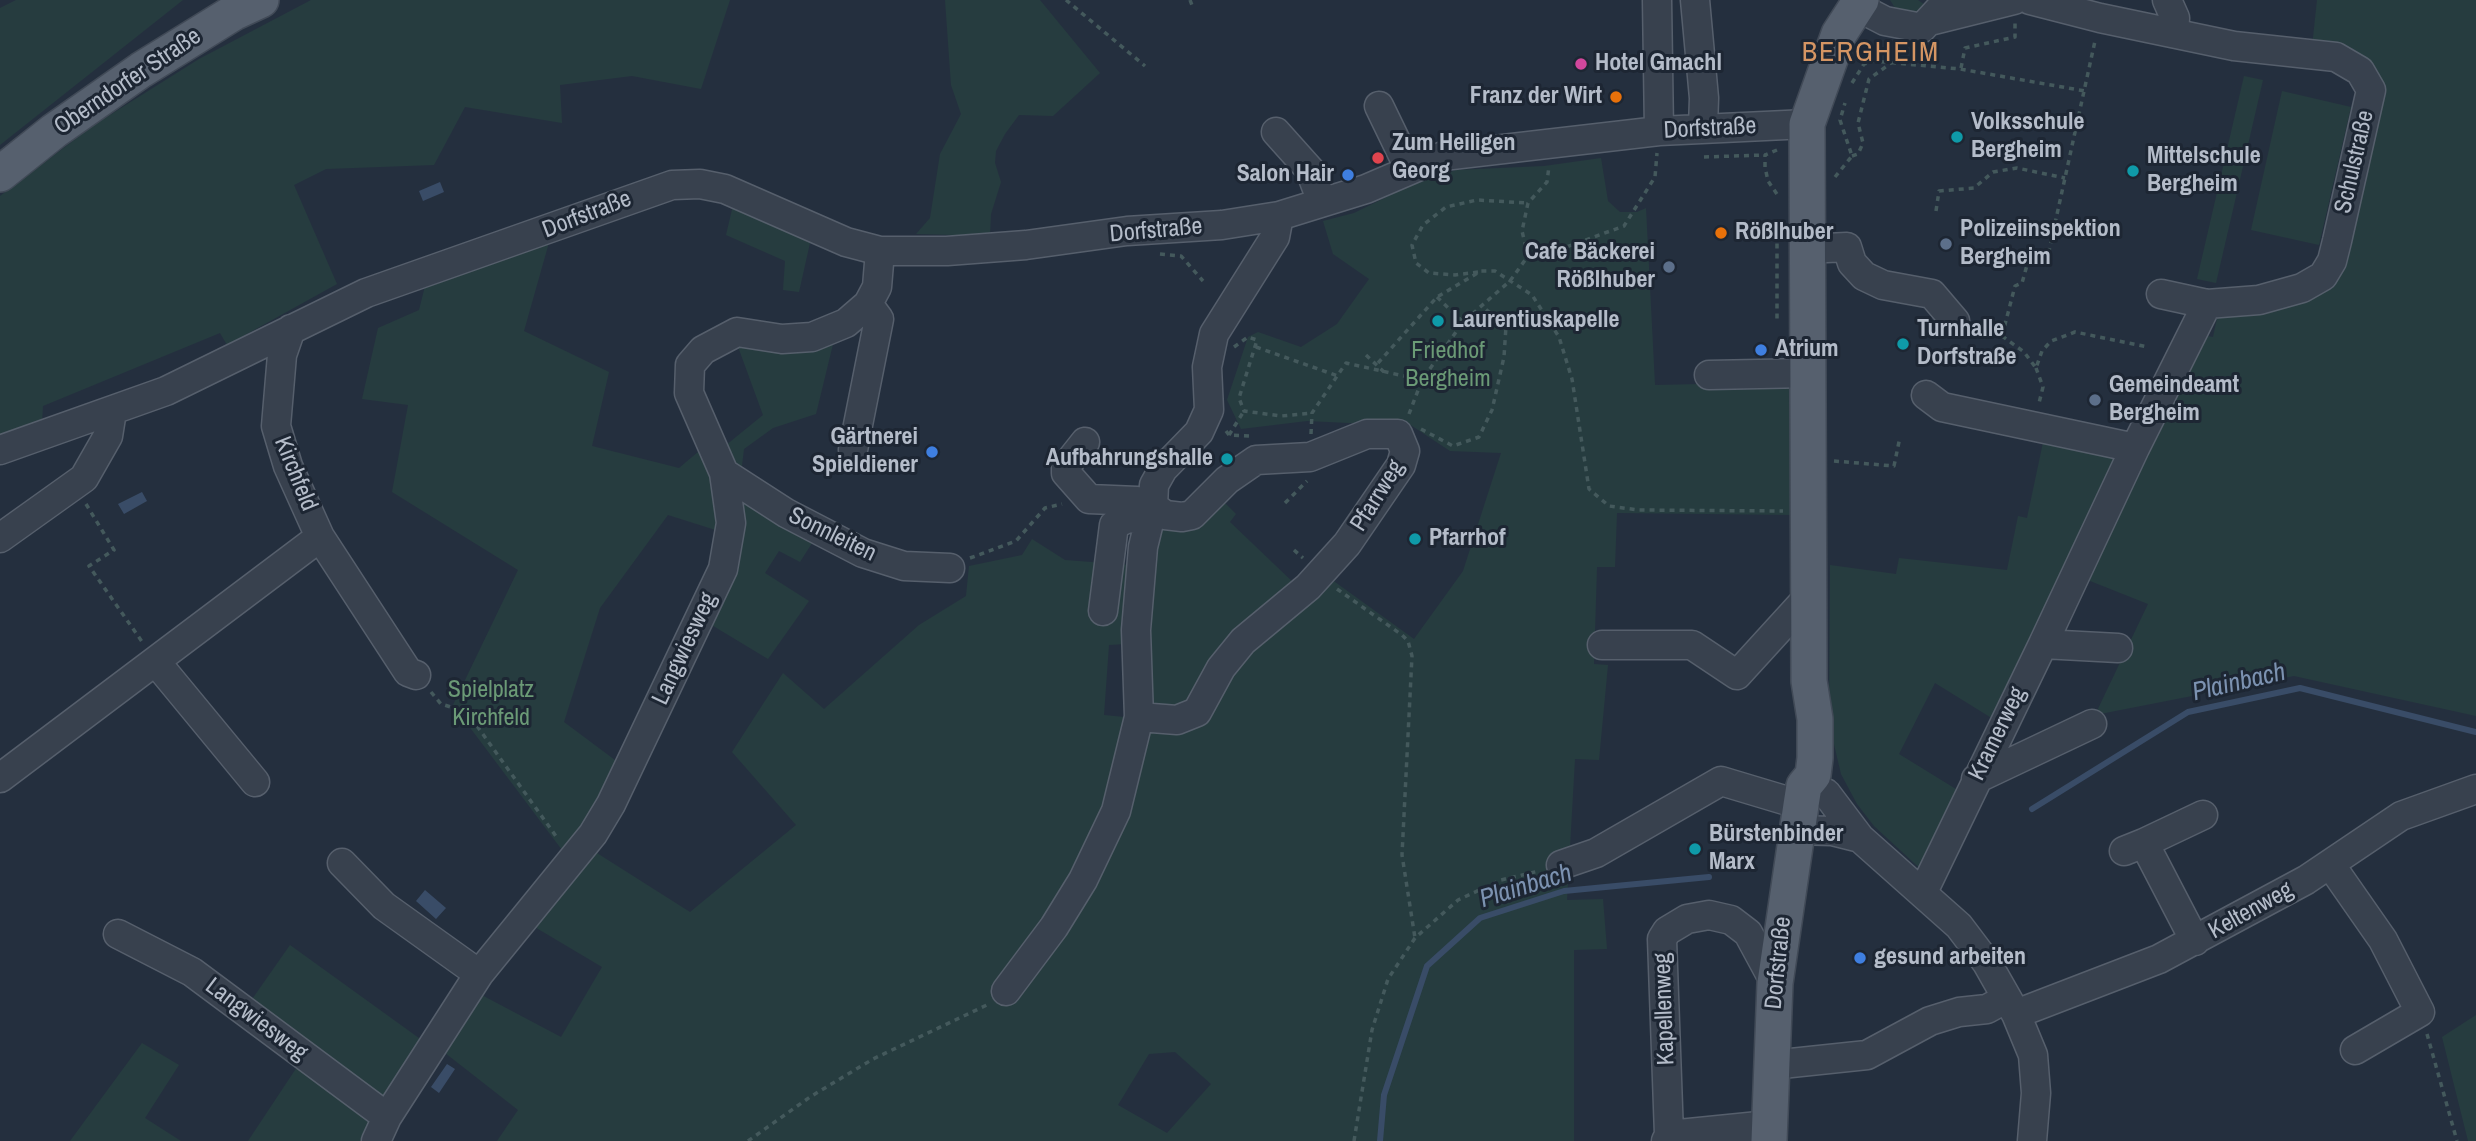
<!DOCTYPE html>
<html>
<head>
<meta charset="utf-8">
<style>
  body { margin:0 }
  canvas { display:block; background:#242f3e }
</style>
</head>
<body>
<canvas width="2476" height="1141"></canvas>
<script>
const c = document.querySelector('canvas').getContext('2d');
c.lineJoin = 'round';
function paint(path, color) {
  c.fillStyle = color;
  c.fill(path, 'evenodd');
}
function shape(rows) {
  const path = new Path2D();
  for (const r of rows) {
    path.moveTo(r[0], r[1]);
    for (let i = 2; i < r.length; i += 2) path.lineTo(r[i], r[i + 1]);
  }
  return path;
}
function trace(path, color, width, dash) {
  c.strokeStyle = color;
  c.lineWidth = width;
  c.lineCap = dash ? 'butt' : 'round';
  c.setLineDash(dash || []);
  c.stroke(path);
}
function drawText(font, color, halo, rows, align = 'center') {
  c.font = font + ' "Archivo Narrow",sans-serif';
  c.lineWidth = 6;
  c.setLineDash([]);
  c.textBaseline = 'middle';
  c.strokeStyle = halo;
  c.fillStyle = color;
  for (const [text, x, y, turn = 0] of rows) {
    c.save();
    c.translate(x, y);
    c.rotate((+turn || 0) * Math.PI / 180);
    c.textAlign = isNaN(turn) ? turn : align;
    if (halo) c.strokeText(text, 0, 0);
    c.fillText(text, 0, 0);
    c.restore();
  }
}
const green = shape([
  [16,0,183,0,0,145,0,8],
  [311,0,730,0,701,89,632,76,560,85,562,123,465,107,434,165,326,169,294,185,337,284,227,345,220,333,43,406,42,423,0,438,0,196,94,125,199,59],
  [945,0,1040,0,1100,73,1053,116,1019,115,1005,134,996,151,995,163,1001,182,991,214,990,236,916,234,930,218,940,154,961,114,951,85],
  [1890,0,1918,0,1928,7,1916,15,1897,11],
  [2317,0,2476,0,2476,716,2294,676,2095,715,2148,604,2080,577,2197,334,2213,337,2218,314,2322,285,2378,100,2312,47],
  [2244,76,2263,80,2216,283,2197,279],
  [2282,91,2351,107,2319,245,2251,230],
  [1601,158,1608,201,1620,212,1637,212,1646,208,1655,385,1794,382,1794,515,1617,513,1615,567,1597,567,1594,664,1608,665,1599,760,1575,759,1567,900,1603,899,1607,949,1574,950,1574,1141,497,1141,518,1110,440,1049,476,992,561,1037,602,967,528,923,589,848,690,912,796,825,732,752,783,673,824,709,919,625,966,596,969,566,1022,555,1032,539,1065,560,1131,565,1126,644,1109,645,1104,715,1144,719,1145,645,1157,526,1221,499,1236,514,1230,522,1297,586,1317,569,1414,639,1463,571,1501,453,1450,451,1406,422,1391,425,1307,421,1241,429,1227,400,1248,337,1258,332,1301,347,1337,324,1369,279,1333,254,1323,221,1354,213,1409,186,1456,170,1544,166],
  [1175,1052,1211,1084,1167,1133,1118,1105,1149,1054],
  [734,201,787,225,810,243,799,292,783,290,785,261,726,235],
  [550,239,524,331,609,372,592,446,679,468,705,446,725,533,668,515,600,608,564,722,623,766,568,858,453,705,518,570,392,492,408,405,362,399,378,328,419,310,425,286],
  [835,336,816,414,773,428,744,449,741,474,720,450,763,415,737,344],
  [2045,433,2126,451,1998,722,1935,683,1899,754,1964,794,1927,875,1874,826,1857,804,1841,774,1829,723,1830,565,1896,574,1899,558,2007,570,2018,516,2027,518],
  [737,495,814,540,800,562,779,551,765,573,809,601,768,659,705,621],
  [290,945,430,1046,403,1089,379,1102,248,1005],
  [2476,1015,2476,1141,2468,1141,2442,1037],
  [142,1043,179,1065,145,1118,181,1141,70,1141],
  [301,1061,374,1119,370,1141,248,1141]
]);
const water = shape([
  [440,182,444,192,423,201,419,191],
  [142,492,147,501,124,514,118,504],
  [425,890,446,908,436,919,416,901],
  [447,1064,455,1069,439,1093,431,1087]
]);
const stream = shape([
  [2032,809,2188,712,2300,688,2476,732],
  [1380,1141,1384,1095,1427,966,1480,918,1564,891,1709,877]
]);
const path = shape([
  [1066,0,1145,66],
  [1190,0,1193,8],
  [1961,68,1965,48,2015,37,2015,23],
  [1852,83,1864,64,1874,61,1960,69,2085,91],
  [1777,150,1765,155,1765,167,1768,181,1779,197],
  [1852,156,1858,154,1863,143,1858,123,1869,79,1891,63],
  [1704,157,1765,155],
  [1835,177,1852,156,1840,120,1845,103],
  [1936,211,1939,191,1974,188,1993,172,2017,168,2065,178],
  [1772,228,1782,228],
  [1780,234,1777,241,1777,320,1780,320],
  [1160,254,1181,256,1203,281],
  [1528,256,1547,254,1624,226,1655,177,1657,153],
  [1478,272,1455,275,1429,273,1416,263,1412,245,1423,225,1446,207,1477,200,1528,203],
  [1437,297,1463,322],
  [1974,327,2002,336,2015,286,2022,283,2029,258,2047,260,2095,41],
  [2002,336,2024,352,2036,368,2042,351,2051,341,2075,332,2148,347],
  [1234,347,1248,337,1257,340,1239,398,1244,411,1281,416,1312,413],
  [1256,347,1338,376],
  [1366,355,1384,372],
  [1378,363,1437,297,1481,271,1495,271,1532,295,1559,337,1572,379,1589,489,1609,506,1638,510,1783,511],
  [2036,368,2043,387,2039,403],
  [1409,414,1422,380,1463,322,1510,281,1528,256,1522,231,1528,203,1547,182,1549,166],
  [1421,429,1453,446,1479,437,1492,410,1504,357,1506,326,1483,307],
  [1226,431,1229,435,1251,436],
  [1311,434,1312,413,1346,363,1422,380],
  [1229,435,1244,411],
  [1834,461,1894,466,1900,437],
  [1285,503,1307,481],
  [86,504,114,550,89,566,143,643],
  [1294,550,1303,558],
  [970,558,1016,541,1045,508,1062,504],
  [1337,589,1402,635,1408,641,1412,656,1402,855,1415,938],
  [431,692,441,704,467,712,558,839],
  [2427,1034,2457,1141],
  [748,1141,810,1097,873,1059,989,1004],
  [1354,1141,1372,1030,1388,979,1415,938,1458,900,1501,880,1539,871]
]);
const minor = shape([
  [1657,0,1659,131],
  [1695,0,1704,98,1703,127],
  [2030,0,2100,18,2234,46,2336,57,2360,71,2371,90,2337,241,2332,261,2323,276,2302,288,2259,300,2207,304,2161,294],
  [2167,0,2175,18,2174,33],
  [1856,6,1885,21,1922,28,1948,0],
  [1930,21,2014,0],
  [1379,106,1410,170],
  [1276,132,1310,170,1322,202],
  [1806,249,1847,247,1852,263,1864,276,1883,285,1932,294,1955,321],
  [1709,375,1809,373],
  [1926,395,1942,407,2135,448],
  [1085,442,1066,466,1066,473,1089,499,1137,501,1153,506,1165,515,1182,517,1192,515,1227,480,1256,460,1310,457,1367,434,1398,434,1405,451,1401,465,1347,544,1308,587,1243,641,1221,668,1197,712,1177,720,1139,717],
  [0,450,166,391,366,293,672,185,700,184,725,189,846,242,880,251,947,251,1026,245,1127,231,1222,225,1279,216,1366,189,1443,156,1659,131,1807,124],
  [853,450,879,319,868,304],
  [724,473,786,513,863,553,904,566,950,568],
  [320,537,408,672,416,675],
  [0,538,84,478,108,436,112,411],
  [1103,611,1114,525,1128,518,1149,520],
  [2043,644,2135,448,2207,304],
  [1602,645,1692,645,1737,675,1810,595],
  [156,662,255,782],
  [0,778,320,537,288,466,276,426,282,355,291,329],
  [1976,779,2092,724],
  [1804,786,1826,793,1860,838,1959,926,1987,963,2016,1014,2033,1055,2036,1093,2032,1141],
  [1796,830,1832,831,1860,838],
  [2144,843,2203,815],
  [2124,851,2144,843,2195,941],
  [342,863,384,906,479,974],
  [2330,864,2383,940,2420,1012,2355,1050],
  [1561,865,1596,853,1721,781,1801,805],
  [1923,892,2043,644,2118,648],
  [118,934,192,972,387,1117],
  [1006,991,1054,927,1083,880,1116,811,1139,717,1136,630,1143,547,1153,506,1154,485,1163,469,1199,432,1209,410,1207,367,1214,334,1275,237,1279,216],
  [2016,1014,2159,959,2306,880,2401,816,2476,789],
  [1772,1065,1867,1055,1930,1021,1959,1012,1987,1009,2007,998],
  [1669,1135,1769,1125],
  [376,1141,387,1117,479,974,593,834,611,804,723,569,731,523,724,473,689,393,690,365,703,350,737,332,782,339,812,337,846,323,868,304,877,287,880,251],
  [1666,1141,1669,1135,1662,939,1667,931,1687,919,1709,915,1731,920,1748,933,1775,983]
]);
const major = shape([
  [0,174,54,131,141,70,233,13,261,0],
  [1769,1141,1775,983,1801,805,1804,786,1813,775,1815,758,1815,719,1809,681,1807,124,1839,34,1861,0]
]);
const markers = [
  [1581,64,7,"#d1479c"],
  [1616,97,7,"#e8710a"],
  [1957,137,7,"#0f9aa8"],
  [1378,158,7,"#e0444e"],
  [2133,171,7,"#0f9aa8"],
  [1348,175,7,"#3f7fe0"],
  [1721,233,7,"#e8710a"],
  [1946,244,7,"#5c6f8a"],
  [1669,267,7,"#5c6f8a"],
  [1438,321,7,"#0f9aa8"],
  [1903,344,7,"#0f9aa8"],
  [1761,350,7,"#3f7fe0"],
  [2095,400,7,"#5c6f8a"],
  [932,452,7,"#3f7fe0"],
  [1227,459,7,"#0f9aa8"],
  [1415,539,7,"#0f9aa8"],
  [1695,849,7,"#0f9aa8"],
  [1860,958,7,"#3f7fe0"]
];
const poiNames = [
  ["Hotel Gmachl",1595,64],
  ["Franz der Wirt",1602,97,"right"],
  ["Volksschule",1971,123],
  ["Bergheim",1971,151],
  ["Zum Heiligen",1392,144],
  ["Georg",1392,172],
  ["Mittelschule",2147,157],
  ["Bergheim",2147,185],
  ["Salon Hair",1334,175,"right"],
  ["Polizeiinspektion",1960,230],
  ["Bergheim",1960,258],
  ["Rößlhuber",1735,233],
  ["Cafe Bäckerei",1655,253,"right"],
  ["Rößlhuber",1655,281,"right"],
  ["Laurentiuskapelle",1452,321],
  ["Turnhalle",1917,330],
  ["Dorfstraße",1917,358],
  ["Atrium",1775,350],
  ["Gemeindeamt",2109,386],
  ["Bergheim",2109,414],
  ["Gärtnerei",918,438,"right"],
  ["Spieldiener",918,466,"right"],
  ["Aufbahrungshalle",1213,459,"right"],
  ["Pfarrhof",1429,539],
  ["Bürstenbinder",1709,835],
  ["Marx",1709,863],
  ["gesund arbeiten",1874,958]
];
const streetNames = [
  ["Oberndorfer Straße",128,82,-34],
  ["Dorfstraße",1710,129,-3],
  ["Schulstraße",2355,162,-77],
  ["Dorfstraße",587,215,-21],
  ["Dorfstraße",1156,231,-5],
  ["Kirchfeld",295,474,68],
  ["Pfarrweg",1378,496,-58],
  ["Sonnleiten",832,535,26],
  ["Langwiesweg",685,649,-65],
  ["Kramerweg",1998,734,-64],
  ["Keltenweg",2251,911,-29],
  ["Dorfstraße",1779,963,-84],
  ["Kapellenweg",1665,1009,-92],
  ["Langwiesweg",256,1020,37]
];
const parkNames = [
  ["Friedhof",1448,352],
  ["Bergheim",1448,380],
  ["Spielplatz",491,691],
  ["Kirchfeld",491,719]
];
const waterNames = [
  ["Plainbach",2239,683,-13],
  ["Plainbach",1526,887,-17]
];
const quarterNames = [
  ["BERGHEIM",1871,53]
];
paint(green, '#263c3f');
paint(water, '#394c67');
trace(stream, '#394c67', 6);
trace(minor, '#565f6c', 31);
trace(major, '#414a57', 38);
trace(path, '#44595c', 3.5, [5, 5]);
trace(minor, '#38414e', 28);
trace(major, '#56606e', 35);
for (const [x, y, r, color] of markers) {
  const dot = new Path2D();
  dot.arc(x, y, r, 0, 2 * Math.PI);
  c.fillStyle = color;
  c.fill(dot);
  trace(dot, '#1d2633', 2.5);
}
drawText('bold 24px', '#b4bcc9', '#1d2633', poiNames, 'left');
drawText('24px', '#b4bcc9', '#1d2633', streetNames);
drawText('24px', '#6b9a76', '#1d2633', parkNames);
drawText('italic 26px', '#7c92b1', '#1d2633', waterNames);
c.letterSpacing = '2px';
drawText('28px', '#d59563', '#1d2633', quarterNames);
c.letterSpacing = '0px';
</script>
</body>
</html>
